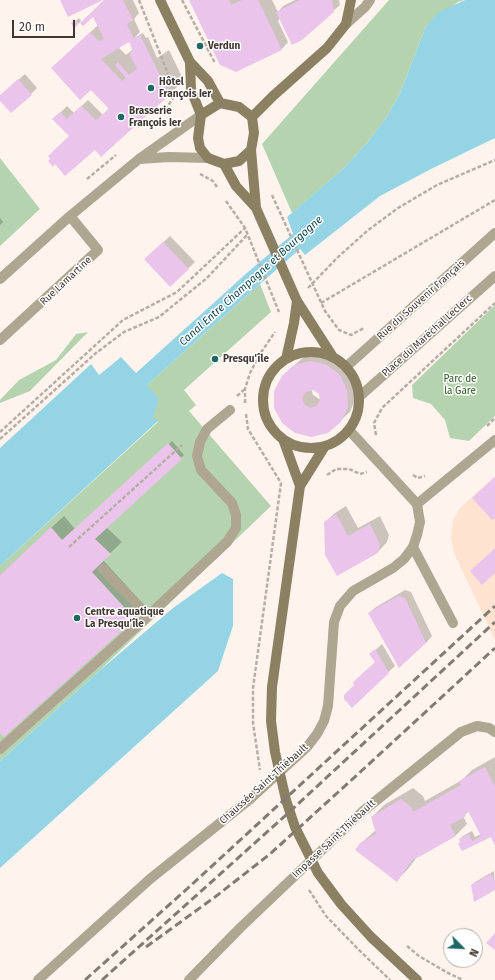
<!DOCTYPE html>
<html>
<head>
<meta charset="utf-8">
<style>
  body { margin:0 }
  #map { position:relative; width:495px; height:980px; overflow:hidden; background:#fff4ed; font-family:"Fira Sans",sans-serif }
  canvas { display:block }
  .north { position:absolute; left:443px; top:928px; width:40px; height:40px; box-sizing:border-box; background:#fff; border:1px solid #b3afac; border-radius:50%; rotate:114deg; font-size:11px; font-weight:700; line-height:16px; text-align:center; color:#423730 }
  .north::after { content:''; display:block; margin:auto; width:14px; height:18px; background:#1c6862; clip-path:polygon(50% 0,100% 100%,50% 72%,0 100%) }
  .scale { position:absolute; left:12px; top:20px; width:63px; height:18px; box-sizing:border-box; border:2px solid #423730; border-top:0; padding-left:5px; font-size:12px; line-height:14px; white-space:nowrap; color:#423730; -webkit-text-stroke:3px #fff; paint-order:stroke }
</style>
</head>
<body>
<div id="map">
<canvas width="495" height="980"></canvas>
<div class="north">N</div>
<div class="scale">20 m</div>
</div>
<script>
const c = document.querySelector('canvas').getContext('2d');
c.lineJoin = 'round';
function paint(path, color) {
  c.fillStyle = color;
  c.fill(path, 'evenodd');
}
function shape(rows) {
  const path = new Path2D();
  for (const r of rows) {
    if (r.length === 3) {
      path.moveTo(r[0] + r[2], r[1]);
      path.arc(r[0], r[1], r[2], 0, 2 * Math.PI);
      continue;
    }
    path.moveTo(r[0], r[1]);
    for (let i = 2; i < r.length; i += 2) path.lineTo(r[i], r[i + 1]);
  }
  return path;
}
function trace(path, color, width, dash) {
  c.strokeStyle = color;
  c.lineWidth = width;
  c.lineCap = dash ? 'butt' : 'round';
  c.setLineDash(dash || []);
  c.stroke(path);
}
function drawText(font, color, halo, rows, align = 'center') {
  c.font = font + ' "Fira Sans",sans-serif';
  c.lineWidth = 3;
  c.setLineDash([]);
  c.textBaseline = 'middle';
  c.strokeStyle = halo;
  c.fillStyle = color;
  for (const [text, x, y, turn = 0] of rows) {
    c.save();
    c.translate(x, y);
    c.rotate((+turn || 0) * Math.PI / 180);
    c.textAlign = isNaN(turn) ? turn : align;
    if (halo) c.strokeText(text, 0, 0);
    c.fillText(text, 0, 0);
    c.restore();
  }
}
const built = shape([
  [495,476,495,640,454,553,451,537,453,520,460,508]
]);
const green = shape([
  [389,0,464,0,458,2,426,26,401,91,386,118,367,143,343,169,292,213,262,144],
  [0,158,40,209,0,246],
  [260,284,271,312,184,390,196,405,189,411,271,506,99,671,0,761,0,566,158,422,153,419,147,385],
  [495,305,495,416,469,441,450,438,445,420,431,404,413,398,412,385],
  [88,332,30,391,0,403,0,400,19,380,56,360,76,334]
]);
const water = shape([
  [465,0,495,0,495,138,431,169,380,196,305,255,300,249,260,284,147,385,159,399,153,418,158,421,0,566,0,448,91,364,99,375,121,357,136,373,249,271,293,234,287,217,343,169,367,143,386,118,401,91,426,26,439,12],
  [222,573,233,579,233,626,218,671,0,868,0,761,99,671,173,608]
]);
const shadow = shape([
  [104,0,133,0,139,13,134,19,140,32,134,38,143,33,146,38,148,37,157,58,169,50,182,77,179,85,164,100,95,148,71,136,54,119,67,106,74,113,88,100,103,115,109,108,67,54,98,25],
  [133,39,133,49,126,55,118,47],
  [190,0,272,0,278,12,283,6,295,0,339,0,340,5,333,11,280,18,278,21,288,42,282,49,236,70],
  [79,18,81,21,75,27,73,23],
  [25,74,37,88,31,94,0,99,0,96],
  [0,218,3,222,0,225],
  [170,236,195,262,170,286,152,253],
  [321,353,336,356,349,366,356,381,356,397,350,412,340,421,311,436,282,376,305,356],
  [311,388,320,393,321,400,313,395],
  [172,441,184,455,106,527,122,542,103,560,146,607,134,618,0,732,0,575,64,516,75,529],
  [346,506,358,528,380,516,389,535,387,542,378,552,337,574,325,522,335,513],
  [405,590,411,592,432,636,426,643,369,613,376,607],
  [382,644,395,666,352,706,376,662,371,654],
  [495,757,495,844,491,836,462,850,460,839,463,836,472,831,475,837,481,834,469,811,463,816,467,824,455,836,417,857,408,869,397,880,360,844,376,830,372,817,384,805,413,788,423,796,425,801,462,780,472,770],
  [494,871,495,889,472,885,475,882]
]);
const building = shape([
  [60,0,103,0,68,17],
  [104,0,123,0,133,20,127,24,134,39,140,35,168,92,164,100,101,157,95,150,65,176,55,164,53,167,48,161,50,159,48,156,69,136,52,119,60,112,67,119,81,106,96,120,109,109,91,90,80,100,51,68,90,32,99,41,104,39,93,17,83,26,80,23],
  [129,42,133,51,129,53,137,69,129,75,118,62,115,65,126,78,122,81,101,59],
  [189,0,229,0,231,5,242,0,258,0,282,50,236,72,220,65],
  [300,0,332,0,334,12,302,40,292,45,276,12],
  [76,20,78,24,74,29,71,23],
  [18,79,32,95,11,113,0,101,0,95],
  [163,242,189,269,170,287,144,259],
  [311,361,327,365,340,375,347,390,348,407,341,422,328,433,311,437,295,433,282,423,274,408,274,391,282,376,294,365],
  [313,390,319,394,320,401,316,406,310,408,304,404,302,397,306,392],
  [168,443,182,459,95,539,111,554,92,572,135,619,4,737,0,733,0,575,51,527,62,540],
  [495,477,495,518,492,520,472,498],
  [336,514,348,536,370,524,380,545,378,553,337,576,325,555,324,522],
  [495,548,495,573,482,585,470,571],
  [398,596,405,598,426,643,399,668,368,613],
  [375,649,389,673,352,708,344,699,344,695,354,685,353,682,375,662,369,654],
  [485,767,495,787,495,846,491,837,462,851,458,844,460,842,459,839,469,834,472,841,481,836,468,811,465,813,466,816,450,825,456,836,419,857,417,857,417,858,412,860,397,882,355,850,360,843,376,834,371,817,401,799,411,807,413,812,461,785,459,781],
  [491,874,495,881,495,890,474,902,471,885],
  [495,933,495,950,486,943]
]);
const path = shape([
  [139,0,174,89],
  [182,0,215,63],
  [156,125,173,98,175,93],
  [200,174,213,181,217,187],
  [87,179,116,155],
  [272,195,325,311,339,330,351,335,364,328],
  [226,201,245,228,279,312],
  [308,288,337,258,367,231,398,208,437,185,495,160],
  [321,303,495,200],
  [237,396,245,389],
  [245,403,245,389,250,373,260,354,275,332],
  [246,414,248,429,281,483,253,688,253,723,260,770],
  [487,426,495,418],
  [0,432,123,320,177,292,245,228],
  [376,435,374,423,382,408,495,303],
  [0,439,96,353,124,332,159,317,207,278,247,235],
  [327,475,336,469,349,469,360,474,367,472],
  [413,475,418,478,425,476],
  [69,547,182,445],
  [309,890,326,916,358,949,390,980],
  [407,946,419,956,448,973,463,980]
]);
const service = shape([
  [359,397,495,276],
  [417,504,495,440],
  [413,547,453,623],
  [103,569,148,616],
  [0,749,148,616,227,542,236,528,236,515,232,503,201,470,197,456,200,442,207,429,230,410]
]);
const minor = shape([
  [346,24,365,7,370,0],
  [139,159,169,157,208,158],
  [0,279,70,216,139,159,201,115],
  [0,340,98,250,70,216],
  [38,980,150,879,250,799,307,747,317,734,324,721,328,706,334,622,340,606,353,591,393,568,404,559,413,547,417,535,420,522,417,504,349,430],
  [189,980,240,928,362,812,461,732,477,726,489,728,495,732]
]);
const tertiary = shape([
  [346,367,495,233]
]);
const secondary = shape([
  [160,0,190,62,208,81,220,103],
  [190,62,191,90,201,115,198,138,200,148,208,158,224,164,239,161,251,150,254,133,252,117,239,107,220,103,201,115],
  [252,117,273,96,327,48,346,24,351,0],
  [251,150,256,208],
  [224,164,236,186,256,208,297,301,333,357],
  [311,400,48],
  [286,359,294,323,297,301],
  [283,439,300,486],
  [325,446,300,486,272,687,271,721,275,752,286,800,295,827,318,873,341,904,371,937,417,980]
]);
const rail = shape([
  [146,947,215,897,270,854,357,775,495,648],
  [85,980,188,888,495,606],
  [102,980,286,815,495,622]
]);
const markers = [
  [200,46,4,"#1c6862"],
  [151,88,4,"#1c6862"],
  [121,117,4,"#1c6862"],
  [215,359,4,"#1c6862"],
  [77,618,4,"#1c6862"]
];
const poiNames = [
  ["Verdun",208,46],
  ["Hôtel",159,82],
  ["François Ier",159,94],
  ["Brasserie",129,111],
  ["François Ier",129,123],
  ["Presqu'île",223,359],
  ["Centre aquatique",85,612],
  ["La Presqu'île",85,624]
];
const streetNames = [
  ["Rue Lamartine",66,281,-43],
  ["Rue du Souvenir Français",421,300,-42],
  ["Place du Maréchal Leclerc",427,336,-42],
  ["Chaussée Saint-Thiébault",264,784,-42],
  ["Impasse Saint-Thiébault",334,839,-43]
];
const parkNames = [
  ["Parc de",460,379],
  ["la Gare",460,391]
];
const waterNames = [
  ["Canal Entre Champagne et Bourgogne",251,281,-42]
];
paint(built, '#fee3d1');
paint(green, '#b5d3ae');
paint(water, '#95d4e5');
paint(shadow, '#0003');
paint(building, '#ebc4eb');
trace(path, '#b8ada6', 2.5, [4, 2]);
trace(service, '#aea691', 10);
trace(minor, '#aea691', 10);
trace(tertiary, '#aea691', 10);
trace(secondary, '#8b8061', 10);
trace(rail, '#857a73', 3, [8, 4]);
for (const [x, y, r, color] of markers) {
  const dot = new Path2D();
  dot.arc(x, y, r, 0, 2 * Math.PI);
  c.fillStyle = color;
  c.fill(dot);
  trace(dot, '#fff', 1.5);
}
drawText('bold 10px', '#423730', '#fff', poiNames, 'left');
drawText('10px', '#423730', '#fff', streetNames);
drawText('10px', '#27531c', '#fff', parkNames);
drawText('italic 11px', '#0c4551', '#fff', waterNames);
</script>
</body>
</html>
